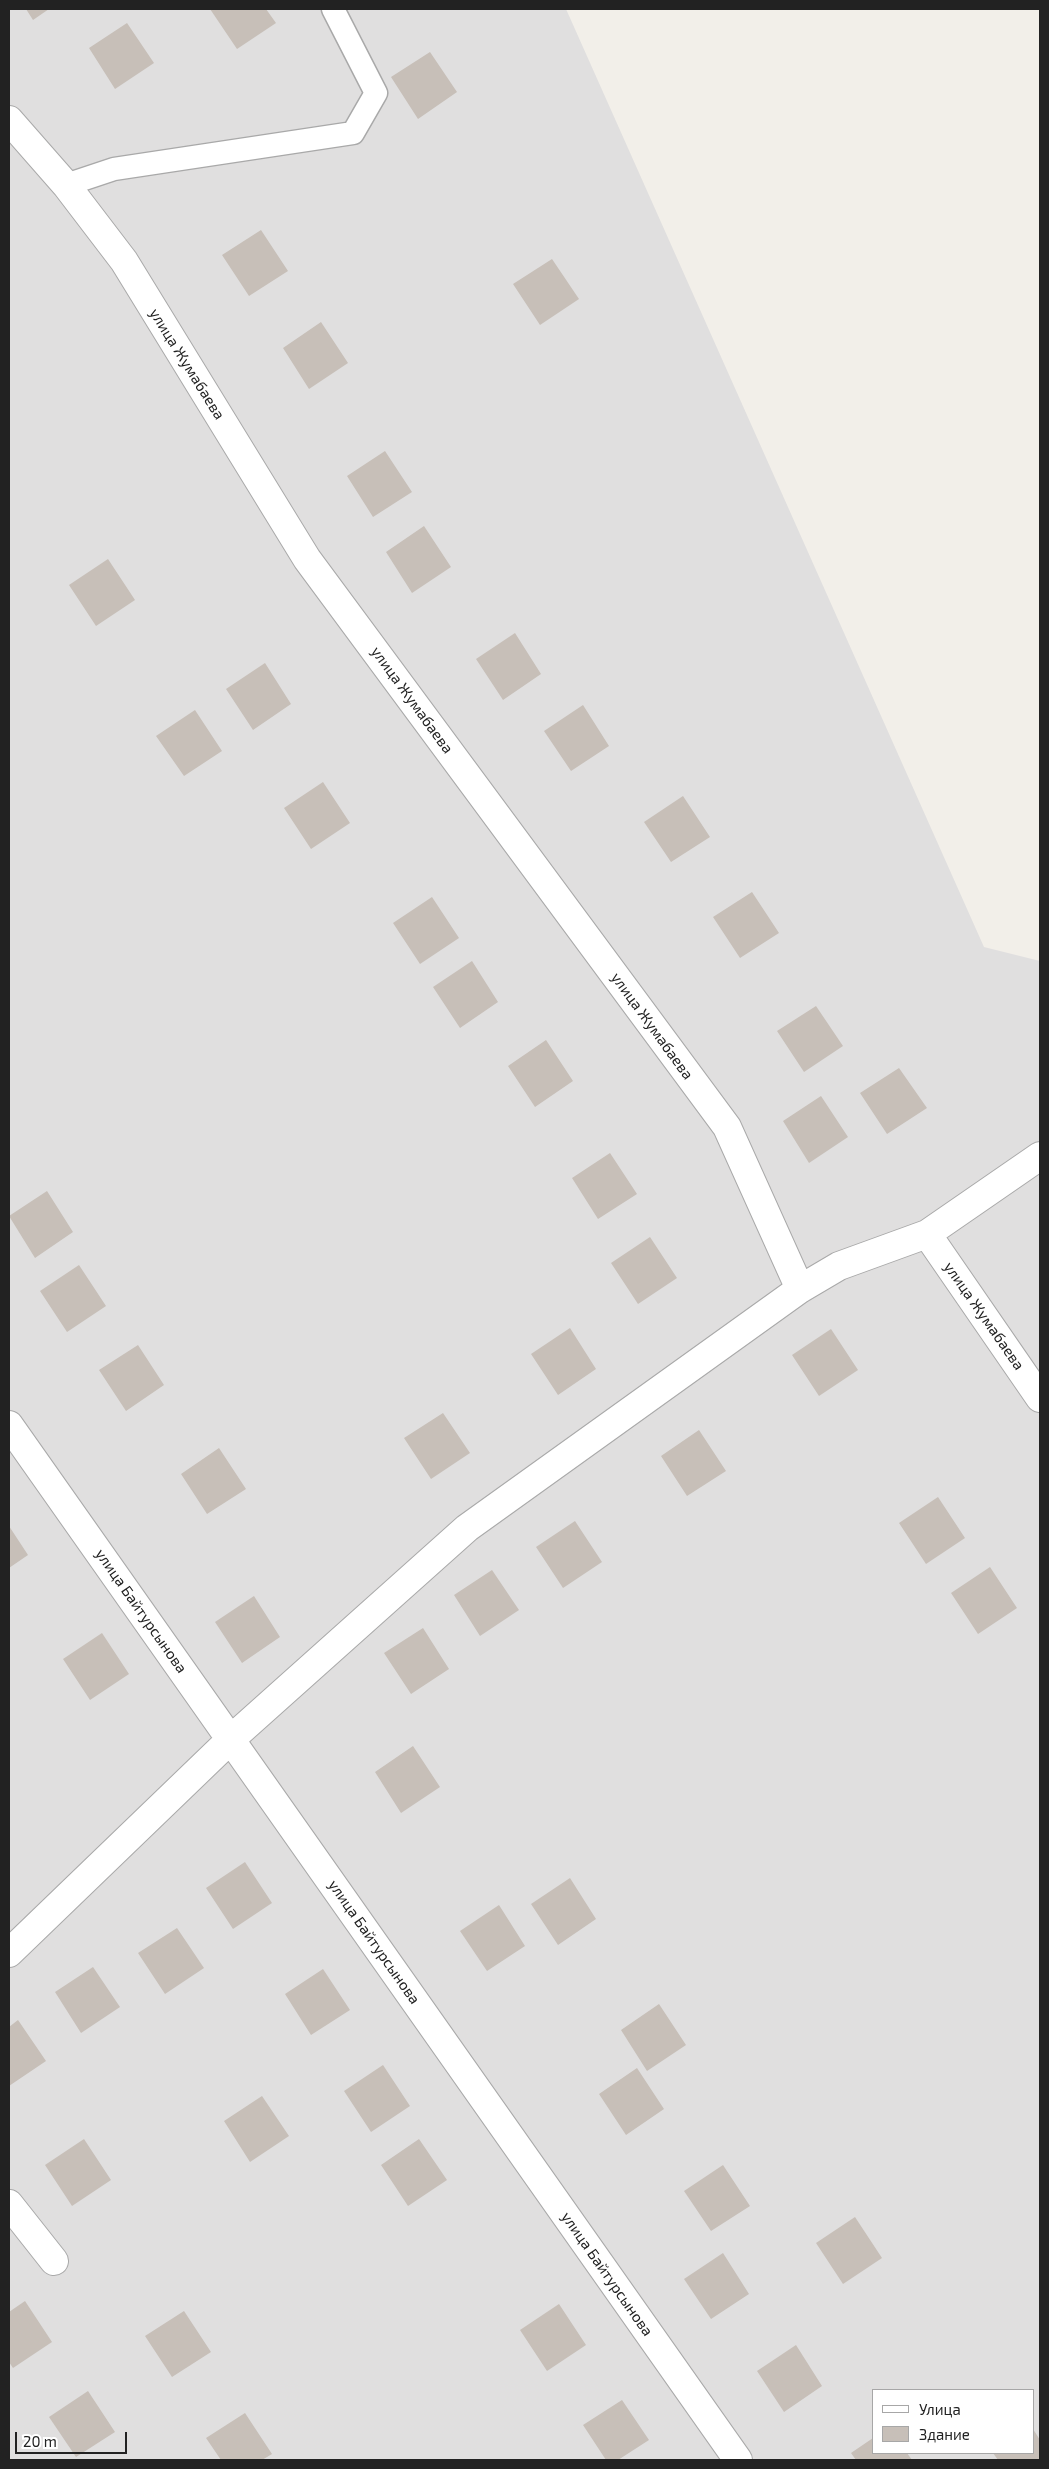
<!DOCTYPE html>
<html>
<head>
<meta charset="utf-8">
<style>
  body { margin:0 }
  #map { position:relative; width:1049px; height:2469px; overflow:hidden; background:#f2efe9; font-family:"Exo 2",sans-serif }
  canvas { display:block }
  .frame { position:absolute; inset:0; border:10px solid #222; pointer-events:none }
  .legend { position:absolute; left:872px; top:2389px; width:162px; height:65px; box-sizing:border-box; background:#fff; border:1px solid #a7a7a7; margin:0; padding:6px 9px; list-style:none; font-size:15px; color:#222 }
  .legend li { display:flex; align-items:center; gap:10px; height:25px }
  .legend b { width:25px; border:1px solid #a7a7a7 }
  .scale { position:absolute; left:15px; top:2432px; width:112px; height:22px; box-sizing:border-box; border:2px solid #222; border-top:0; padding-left:6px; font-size:15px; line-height:18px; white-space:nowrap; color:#222; -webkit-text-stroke:4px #fff; paint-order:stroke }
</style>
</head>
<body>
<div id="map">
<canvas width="1049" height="2469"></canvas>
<div class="frame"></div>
<ul class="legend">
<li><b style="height:6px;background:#fff"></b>Улица</li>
<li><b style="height:14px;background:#c7bfb8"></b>Здание</li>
</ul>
<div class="scale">20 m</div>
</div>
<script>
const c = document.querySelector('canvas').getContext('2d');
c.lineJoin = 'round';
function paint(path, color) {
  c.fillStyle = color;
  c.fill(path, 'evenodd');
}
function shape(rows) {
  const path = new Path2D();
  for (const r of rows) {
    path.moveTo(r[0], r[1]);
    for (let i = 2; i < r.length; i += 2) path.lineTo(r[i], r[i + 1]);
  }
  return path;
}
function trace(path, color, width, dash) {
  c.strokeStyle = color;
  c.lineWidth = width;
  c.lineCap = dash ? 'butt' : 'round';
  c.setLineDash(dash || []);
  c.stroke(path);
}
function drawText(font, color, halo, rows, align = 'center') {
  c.font = font + ' "Exo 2",sans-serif';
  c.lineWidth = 4;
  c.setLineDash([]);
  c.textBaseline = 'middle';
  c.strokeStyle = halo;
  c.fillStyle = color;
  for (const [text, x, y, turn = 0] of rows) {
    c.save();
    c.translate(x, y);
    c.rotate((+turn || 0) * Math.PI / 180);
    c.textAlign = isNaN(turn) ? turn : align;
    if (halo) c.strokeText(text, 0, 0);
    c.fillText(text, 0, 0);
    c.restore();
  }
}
const residential = shape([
  [9,9,566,9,984,947,1040,961,1040,2460,9,2460],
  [873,2390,1033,2390,1033,2453,873,2453]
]);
const building = shape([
  [26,9,49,9,33,20],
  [210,9,266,9,276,23,237,49],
  [127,23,154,63,115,89,89,48],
  [430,52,457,92,418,119,391,77],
  [261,230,288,271,249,296,222,255],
  [552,259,579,299,540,325,513,284],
  [321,322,348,363,309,389,283,348],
  [385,451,412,492,373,517,347,476],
  [424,526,451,567,412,593,386,552],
  [108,559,135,600,96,626,69,585],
  [515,633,541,674,503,700,476,659],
  [265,663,291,704,253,730,226,689],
  [583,705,609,746,571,771,544,731],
  [195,710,222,751,184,776,156,736],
  [323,782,350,823,311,849,284,808],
  [683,796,710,837,671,862,644,822],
  [752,892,779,933,740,958,713,917],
  [432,897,459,938,420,964,393,923],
  [472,961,498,1002,460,1028,433,987],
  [816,1006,843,1046,804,1072,777,1031],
  [546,1040,573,1081,535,1107,508,1066],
  [899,1068,927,1108,887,1134,860,1093],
  [821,1096,848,1137,809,1163,783,1121],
  [610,1153,637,1194,598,1219,572,1178],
  [47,1191,73,1232,35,1258,9,1216],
  [650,1237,677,1278,638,1304,611,1263],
  [79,1265,106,1306,67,1332,40,1291],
  [570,1328,596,1369,558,1395,531,1354],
  [831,1329,858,1370,819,1396,792,1355],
  [138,1345,164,1385,126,1411,99,1370],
  [443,1413,470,1453,431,1479,404,1438],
  [699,1430,726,1471,687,1496,661,1456],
  [219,1448,246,1489,207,1514,181,1474],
  [938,1497,965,1538,926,1564,899,1523],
  [575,1521,602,1562,563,1588,536,1547],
  [9,1526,28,1555,9,1568],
  [990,1567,1017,1608,978,1634,951,1593],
  [492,1570,519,1610,480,1636,454,1595],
  [254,1596,280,1637,242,1663,215,1622],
  [423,1628,449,1669,411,1694,384,1653],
  [102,1633,129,1674,90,1700,63,1659],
  [413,1746,440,1787,401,1813,375,1772],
  [245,1862,272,1903,233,1929,206,1888],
  [570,1878,596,1919,558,1945,531,1904],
  [499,1905,525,1946,487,1971,460,1931],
  [177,1928,204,1968,165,1994,138,1953],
  [93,1967,120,2007,81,2033,55,1992],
  [323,1969,350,2010,311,2035,285,1994],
  [659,2004,686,2045,647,2071,621,2030],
  [18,2020,46,2061,9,2086,9,2027],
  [383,2065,410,2106,371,2132,344,2091],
  [637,2068,664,2109,626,2135,599,2094],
  [262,2096,289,2136,250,2162,224,2121],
  [84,2139,111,2180,72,2206,45,2165],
  [419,2139,447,2180,408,2206,381,2165],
  [723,2165,750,2206,711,2231,684,2191],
  [855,2217,882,2258,843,2284,816,2243],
  [723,2253,749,2294,711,2319,684,2279],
  [25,2301,52,2342,13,2368,9,2362,9,2312],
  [559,2304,586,2345,547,2371,520,2330],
  [184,2311,211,2352,172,2377,145,2336],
  [796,2345,822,2386,784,2412,757,2371],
  [88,2391,115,2432,76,2457,49,2417],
  [622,2400,649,2440,618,2460,606,2460,583,2425],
  [245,2413,272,2454,262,2460,221,2460,206,2438],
  [1033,2429,1040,2440,1040,2460,998,2460,993,2453,1033,2453],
  [873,2438,873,2453,907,2453,912,2460,856,2460,851,2453]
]);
const lane = shape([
  [66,185,114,169,353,133,376,93,333,9]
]);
const street = shape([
  [9,120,66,185,124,261,307,559,727,1127,800,1289],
  [927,1234,1040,1398],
  [9,1425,738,2460],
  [9,1953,231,1739,467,1528,800,1289,839,1266,927,1234,1040,1156],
  [9,2204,54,2261]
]);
const streetNames = [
  ["улица Жумабаева",187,364,58],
  ["улица Жумабаева",412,700,54],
  ["улица Жумабаева",652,1026,54],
  ["улица Жумабаева",984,1316,55],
  ["улица Байтурсынова",141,1611,55],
  ["улица Байтурсынова",374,1942,55],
  ["улица Байтурсынова",607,2274,55]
];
paint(residential, '#e0dfdf');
paint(building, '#c7bfb8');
trace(lane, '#a9a9a9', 25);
trace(street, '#a9a9a9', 30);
trace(lane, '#fff', 22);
trace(street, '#fff', 28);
drawText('15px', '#222', '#fff', streetNames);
</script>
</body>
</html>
